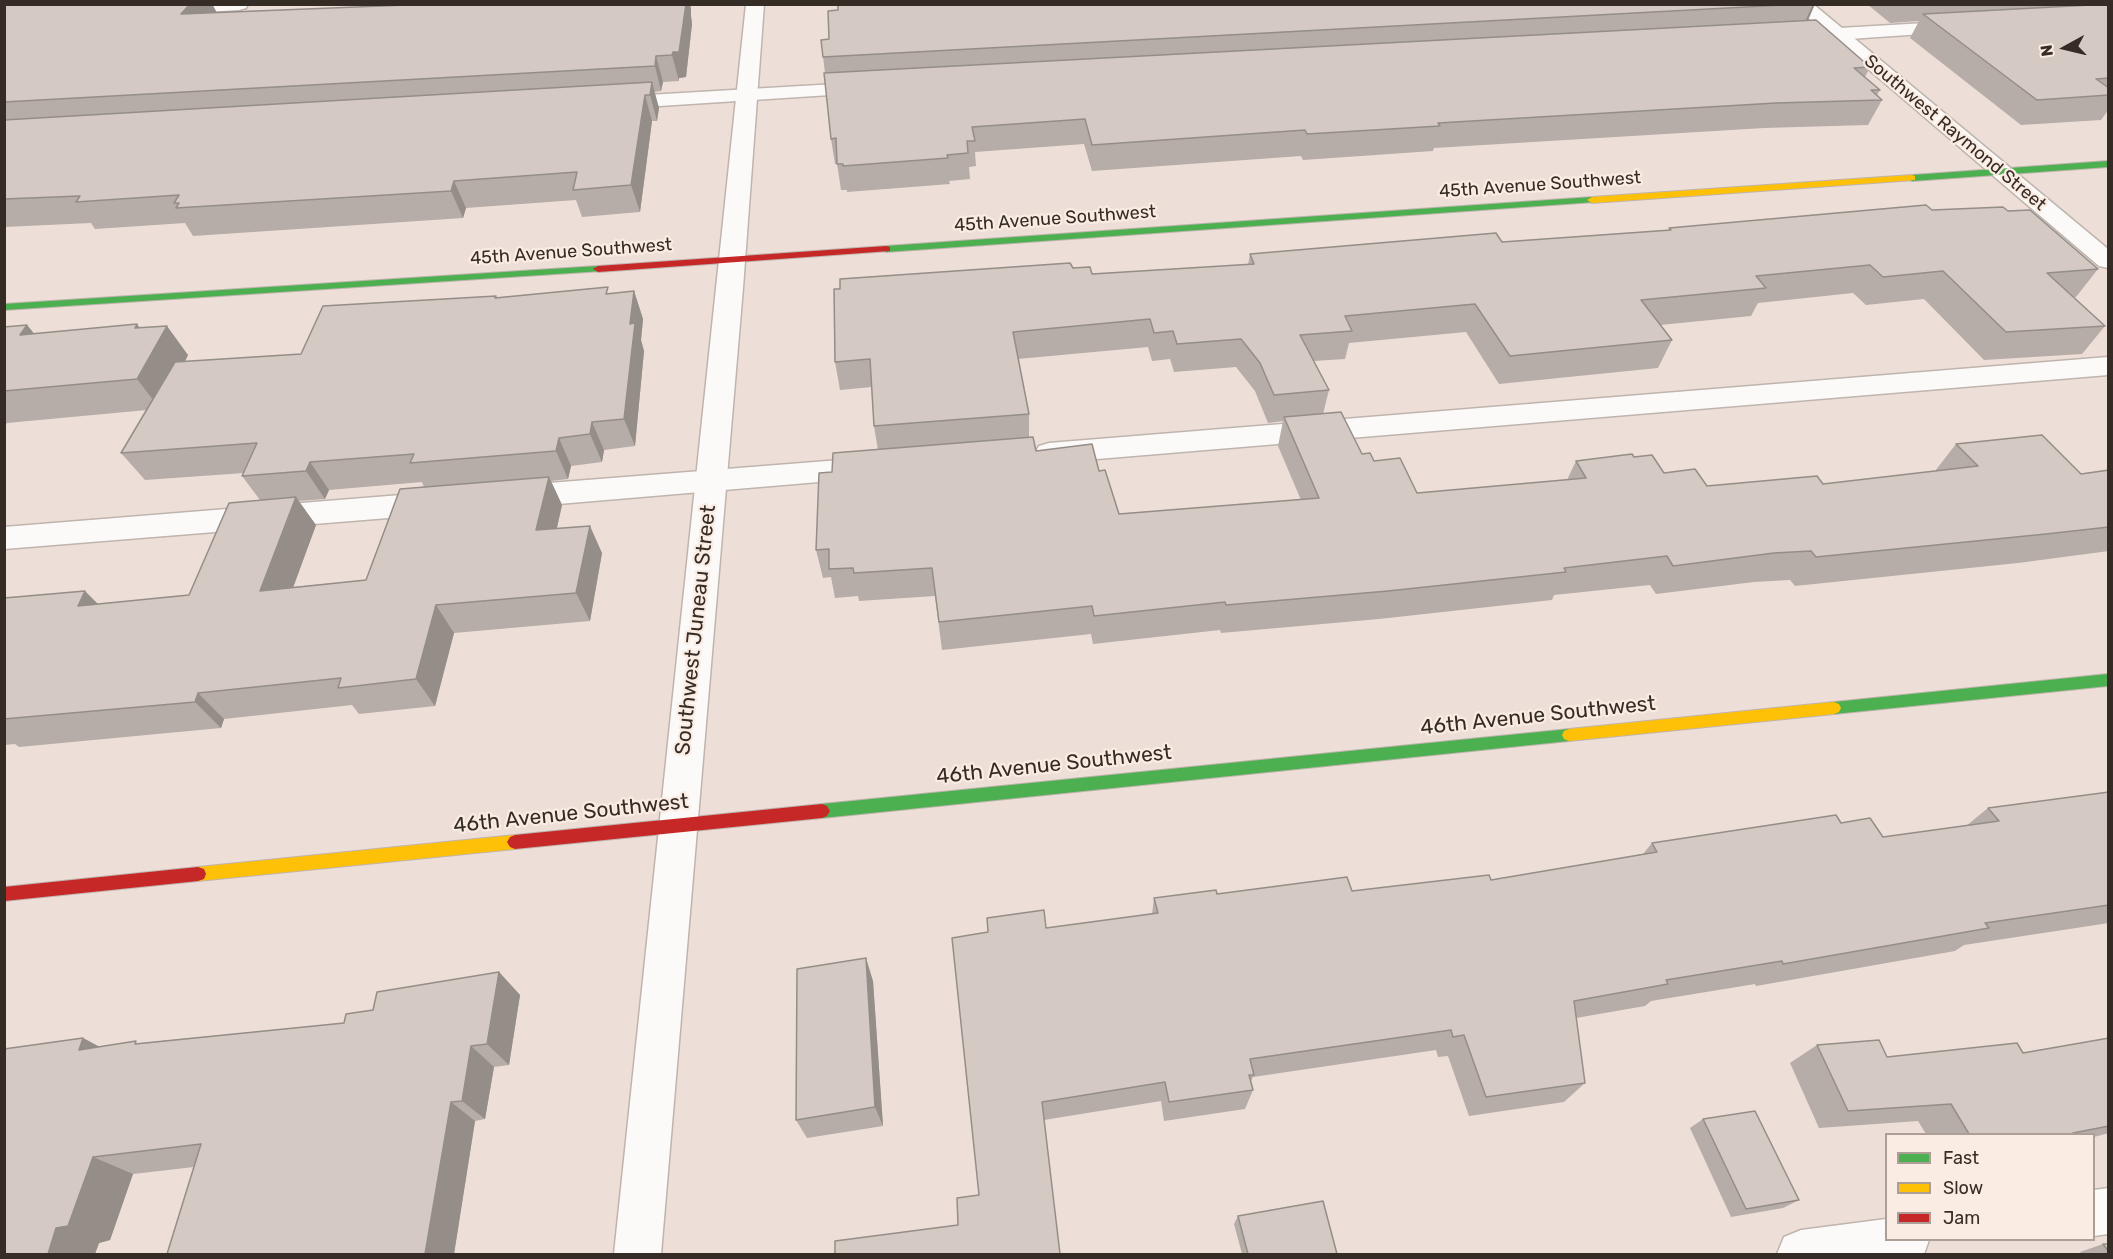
<!DOCTYPE html>
<html>
<head>
<meta charset="utf-8">
<style>
  body { margin:0 }
  #map { position:relative; width:2113px; height:1259px; overflow:hidden; background:#eddfd7; font-family:Rubik,sans-serif }
  canvas { display:block }
  .frame { position:absolute; inset:0; border:6px solid #352c26; pointer-events:none }
  .legend { position:absolute; left:1885px; top:1133px; width:210px; height:108px; box-sizing:border-box; background:#fbece3; border:2px solid #ac9f97; margin:0; padding:8px 10px; list-style:none; font-size:18px; color:#352c26 }
  .legend li { display:flex; align-items:center; gap:12px; height:30px }
  .legend b { width:30px; border:2px solid #ac9f97 }
  .north { position:absolute; left:2035px; top:18px; width:60px; height:60px; -webkit-text-stroke:4px #fbece3; paint-order:stroke; rotate:262deg; font-size:16px; font-weight:700; line-height:24px; text-align:center; color:#352c26 }
  .north::after { content:''; display:block; margin:auto; width:21px; height:27px; background:#352c26; clip-path:polygon(50% 0,100% 100%,50% 72%,0 100%) }
</style>
</head>
<body>
<div id="map">
<canvas width="2113" height="1259"></canvas>
<div class="frame"></div>
<ul class="legend">
<li><b style="height:8px;background:#4caf50"></b>Fast</li>
<li><b style="height:8px;background:#ffc107"></b>Slow</li>
<li><b style="height:8px;background:#c62828"></b>Jam</li>
</ul>
<div class="north">N</div>
</div>
<script>
const c = document.querySelector('canvas').getContext('2d');
c.lineJoin = 'round';
function shape(rows) {
  const path = new Path2D();
  for (const r of rows) {
    path.moveTo(r[0], r[1]);
    for (let i = 2; i < r.length; i += 2) path.lineTo(r[i], r[i + 1]);
  }
  return path;
}
function trace(path, color, width, dash) {
  c.strokeStyle = color;
  c.lineWidth = width;
  c.lineCap = dash ? 'butt' : 'round';
  c.setLineDash(dash || []);
  c.stroke(path);
}
function paint(path, color) {
  c.fillStyle = color;
  c.fill(path, 'evenodd');
}
function drawText(font, color, halo, rows, align = 'center') {
  c.font = font + ' Rubik,sans-serif';
  c.lineWidth = 4.5;
  c.setLineDash([]);
  c.textBaseline = 'middle';
  c.strokeStyle = halo;
  c.fillStyle = color;
  for (const [text, x, y, turn = 0] of rows) {
    c.save();
    c.translate(x, y);
    c.rotate((+turn || 0) * Math.PI / 180);
    c.textAlign = isNaN(turn) ? turn : align;
    if (halo) c.strokeText(text, 0, 0);
    c.fillText(text, 0, 0);
    c.restore();
  }
}
const lane = shape([
  [1960,21,1967,23,1970,27,1967,31,1805,42,1798,40,1795,36,1798,32,1805,30,1960,21],
  [870,82,877,84,880,88,877,92,613,109,606,107,603,103,606,99,613,97,870,82],
  [2108,357,2108,375,1049,463,1039,460,1035,453,1039,446,1049,443,2108,357],
  [878,457,888,460,893,467,888,474,878,477,511,508,500,504,496,497,500,490,511,486,878,457],
  [438,492,449,495,453,503,449,511,438,514,4,549,4,527,438,492],
  [2108,1188,2108,1234,2094,1236,2094,1190,2108,1188],
  [1886,1219,1886,1240,1929,1240,1924,1254,1777,1254,1784,1237,1801,1230,1886,1219]
]);
const street = shape([
  [161,4,248,4,246,8,239,10,168,14,161,12,159,8,161,4],
  [746,4,764,4,743,288,661,1254,614,1254,746,4],
  [1792,4,1813,4,2108,249,2108,268,2099,266,1792,4]
]);
const fast = shape([
  [2108,161,2108,167,1912,181,1907,178,1912,175,2108,161],
  [1592,197,1597,200,1595,202,886,252,881,249,886,246,1592,197],
  [598,266,603,269,602,271,4,310,4,304,598,266],
  [2108,674,2108,686,1834,714,1829,712,1827,708,1829,704,1834,702,2108,674],
  [1569,729,1574,731,1576,735,1574,739,1569,741,822,818,817,816,814,811,817,806,822,804,1569,729]
]);
const slow = shape([
  [1912,175,1915,176,1915,180,1592,203,1587,200,1592,197,1912,175],
  [1834,702,1839,704,1841,708,1839,712,1834,714,1569,741,1564,739,1562,735,1564,731,1569,729,1834,702],
  [515,835,520,837,523,842,520,847,515,849,198,881,192,879,190,874,192,869,198,867,515,835]
]);
const jam = shape([
  [886,246,890,247,890,251,598,272,593,269,598,266,886,246],
  [822,804,827,806,830,811,827,816,822,818,515,849,510,847,507,842,510,837,515,835,822,804],
  [198,867,204,869,206,874,204,879,198,881,4,901,4,887,198,867]
]);
const wall = shape([
  [4,4,212,4,217,13,431,4,690,4,691,9,691,16,692,24,686,77,679,78,679,81,663,82,661,91,654,92,659,108,657,121,652,121,640,212,582,217,576,200,466,208,463,218,193,236,185,223,95,229,91,223,4,227],
  [838,4,1815,4,1808,20,1870,67,1865,77,1880,90,1877,95,1882,100,1868,125,1764,128,1434,148,1433,151,1303,160,1301,156,1092,171,1084,144,975,152,976,166,969,167,970,179,949,181,950,184,847,192,847,190,841,190,837,164,835,164,831,139,825,73,823,57,838,10],
  [1867,4,2109,4,2109,109,2101,120,2021,125,1910,38,1919,21,1890,23],
  [1932,210,2008,211,2098,269,2076,297,2074,297,2105,326,2082,354,1984,360,1924,299,1866,305,1853,293,1758,303,1751,316,1660,325,1672,340,1658,368,1499,384,1466,332,1349,343,1345,359,1314,361,1329,390,1323,414,1362,454,1374,461,1417,493,1567,480,1576,461,1634,457,1664,473,1707,486,1823,484,1935,471,1956,444,2081,474,2109,470,2109,551,2018,563,1795,586,1790,580,1754,582,1656,594,1650,585,1554,595,1552,600,1379,619,1221,633,1220,630,1093,644,1091,634,942,650,935,596,859,601,858,596,835,598,831,577,823,578,816,550,832,472,878,450,874,426,872,387,840,390,835,362,1073,268,1092,274,1248,265,1250,254,1502,242,1669,230,1669,228],
  [1148,347,1152,361,1170,359,1174,372,1236,367,1255,391,1268,423,1283,421,1278,446,1301,500,1119,514,1099,471,1036,451,1029,437,1029,414,1018,359],
  [634,291,643,319,641,340,644,351,635,446,604,450,602,462,571,466,568,479,551,481,562,505,557,528,602,553,590,621,454,633,435,706,359,714,352,705,224,719,221,728,19,747,15,744,4,745,4,598,98,604,189,595,260,500,242,476,244,473,145,480,121,453,147,410,7,423,4,427,4,327,27,325,34,334,140,328,188,355,185,362,301,354,496,296,497,298,610,294],
  [422,482,424,487,366,580,293,587,316,525,298,501,325,499,329,490],
  [2109,792,2109,923,1964,945,1955,951,1756,986,1755,984,1651,1001,1645,1006,1576,1018,1585,1083,1564,1102,1469,1116,1448,1056,1438,1057,1436,1050,1253,1077,1251,1081,1253,1090,1245,1109,1164,1121,1161,1101,1044,1120,958,1225,979,1195,1152,914,1154,898,1217,894,1352,891,1491,880,1643,854,1652,843,1841,823,1883,837,1966,826,1988,808],
  [499,972,520,995,509,1065,494,1067,485,1119,475,1121,454,1254,167,1254,194,1167,133,1174,110,1240,99,1243,95,1254,4,1254,83,1038,100,1047,344,1023,373,1010],
  [873,981,883,1126,807,1138,796,1120],
  [2109,1038,2109,1133,2094,1137,2094,1134,1926,1134,1918,1121,1819,1128,1790,1063,1817,1045,1887,1057,2023,1053],
  [1703,1119,1799,1200,1783,1208,1731,1217,1690,1128],
  [1238,1216,1337,1254,1242,1254,1234,1224],
  [2103,1244,2109,1244,2109,1254,2082,1254,2080,1252]
]);
const shadedWall = shape([
  [190,4,212,4,217,13,181,14],
  [685,4,690,4,691,9,691,16,692,24,686,77,679,78,679,81,672,55],
  [1813,4,1815,4,1808,20,1802,28],
  [656,56,663,82,661,91,655,66],
  [652,82,659,108,657,121,650,95],
  [645,95,652,121,640,212,631,185],
  [454,181,466,208,463,218,451,191],
  [634,291,643,319,641,340,644,351,635,446,624,419,630,324],
  [137,324,154,348,167,326,188,355,160,409,137,379,135,328],
  [27,325,52,355,20,335],
  [592,422,604,450,602,462,590,434],
  [559,438,571,466,568,479,556,451],
  [310,462,329,490,325,499,306,471],
  [549,477,562,505,550,558,536,530],
  [296,497,316,525,282,618,260,591],
  [590,526,602,553,590,621,576,593],
  [85,591,112,618,78,606],
  [436,605,454,633,435,706,416,679],
  [198,693,224,719,221,728,195,702],
  [866,958,873,981,883,1126,875,1107],
  [499,972,520,995,509,1065,487,1044],
  [83,1038,120,1058,79,1050],
  [471,1046,494,1067,485,1119,462,1101],
  [451,1102,475,1121,454,1254,425,1254],
  [93,1157,133,1174,110,1240,99,1243,95,1254,48,1254,56,1228]
]);
const building = shape([
  [4,4,190,4,181,14,431,4,686,4,679,52,673,52,672,55,656,56,655,66,4,102,4,4],
  [838,4,1801,4,823,57,821,40,829,39,828,11,838,10,838,4],
  [2109,4,2109,78,2096,79,2109,88,2109,95,2037,100,1923,14,2109,4],
  [1816,20,1870,67,1854,68,1880,90,1871,90,1882,100,1776,103,1438,123,1440,126,1307,134,1305,130,1092,145,1085,119,972,127,975,141,967,141,968,153,947,155,948,158,843,166,843,164,837,164,836,138,831,139,824,73,1816,20],
  [652,82,650,95,645,95,631,185,573,190,577,172,454,181,451,191,176,208,179,203,174,203,179,195,76,202,80,196,4,199,4,120,652,82],
  [1926,205,1932,210,2003,207,2008,211,2030,210,2098,269,2047,273,2105,326,2006,332,1943,271,1883,277,1870,265,1756,276,1766,288,1641,300,1672,340,1510,356,1475,304,1345,316,1352,331,1300,335,1329,390,1274,395,1260,363,1241,339,1177,344,1173,331,1154,333,1150,319,1013,332,1029,414,874,426,870,359,835,362,834,289,840,289,840,279,1070,263,1073,268,1090,267,1092,274,1254,264,1250,254,1496,233,1502,242,1671,230,1669,228,1926,205],
  [608,287,606,294,634,291,630,324,635,323,624,419,592,422,590,434,559,438,556,451,410,463,414,454,310,462,306,471,242,476,257,443,121,453,175,362,301,354,323,306,496,296,495,298,608,287],
  [137,324,135,328,167,326,137,379,4,391,4,327,27,325,20,335,137,324],
  [1341,412,1362,454,1370,453,1374,461,1400,458,1417,493,1586,478,1576,461,1632,454,1634,457,1652,455,1664,473,1695,469,1707,486,1817,476,1823,484,1978,466,1956,444,2042,435,2081,474,2109,470,2109,527,2046,534,1816,557,1811,551,1774,553,1673,566,1667,556,1564,568,1566,572,1388,591,1226,605,1225,602,1094,616,1092,606,939,622,932,568,854,573,853,568,829,569,829,549,816,550,819,473,832,472,833,453,1033,437,1036,451,1092,444,1099,471,1105,470,1119,514,1319,498,1284,417,1341,412],
  [549,477,536,530,590,526,576,593,436,605,416,679,338,688,341,678,198,693,195,702,4,719,4,598,85,591,78,606,189,595,229,503,296,497,260,591,366,580,400,489,549,477],
  [2109,792,2109,905,1985,923,1989,928,1783,964,1782,961,1666,980,1668,984,1574,1001,1585,1083,1486,1097,1464,1035,1453,1037,1451,1030,1250,1059,1254,1075,1249,1075,1253,1090,1169,1102,1165,1082,1042,1102,1060,1254,835,1254,835,1241,958,1225,957,1198,979,1195,952,938,988,932,987,918,1044,910,1046,928,1158,913,1154,898,1216,890,1217,894,1347,877,1352,891,1489,875,1491,880,1657,852,1652,843,1836,815,1841,823,1870,818,1883,837,1999,821,1988,808,2109,792],
  [866,958,875,1107,796,1120,797,969,866,958],
  [499,972,487,1044,471,1046,462,1101,451,1102,425,1254,167,1254,201,1144,93,1157,68,1226,56,1228,48,1254,4,1254,4,1049,83,1038,79,1050,136,1041,135,1044,344,1023,346,1014,373,1010,377,992,499,972],
  [2109,1038,2109,1126,2073,1133,2073,1134,1969,1134,1951,1104,1848,1111,1817,1045,1879,1040,1887,1057,2017,1043,2023,1053,2109,1038],
  [1755,1111,1799,1200,1746,1209,1703,1119,1755,1111],
  [1323,1201,1337,1254,1248,1254,1238,1216,1323,1201],
  [2103,1244,2109,1244,2109,1252,2103,1244]
]);
const farStreetnames = [
  ["Southwest Raymond Street",1955,133,40],
  ["45th Avenue Southwest",1540,185,-4],
  ["45th Avenue Southwest",1055,219,-4],
  ["45th Avenue Southwest",571,252,-4]
];
const streetNames = [
  ["Southwest Juneau Street",696,630,-84],
  ["46th Avenue Southwest",1538,716,-6],
  ["46th Avenue Southwest",1054,765,-6],
  ["46th Avenue Southwest",571,814,-6]
];
trace(lane, '#bfb4ae', 3);
trace(street, '#bfb4ae', 3);
trace(fast, '#bfb4ae', 2);
trace(slow, '#bfb4ae', 2);
trace(jam, '#bfb4ae', 2);
paint(lane, '#fcfaf9');
paint(street, '#fcfaf9');
paint(fast, '#4caf50');
paint(slow, '#ffc107');
paint(jam, '#c62828');
paint(wall, '#b6ada8');
paint(shadedWall, '#948d88');
paint(building, '#d4c9c3');
trace(building, '#948d88', 1.5);
drawText('18px', '#352c26', '#fbece3', farStreetnames);
drawText('21px', '#352c26', '#fbece3', streetNames);
</script>
</body>
</html>
